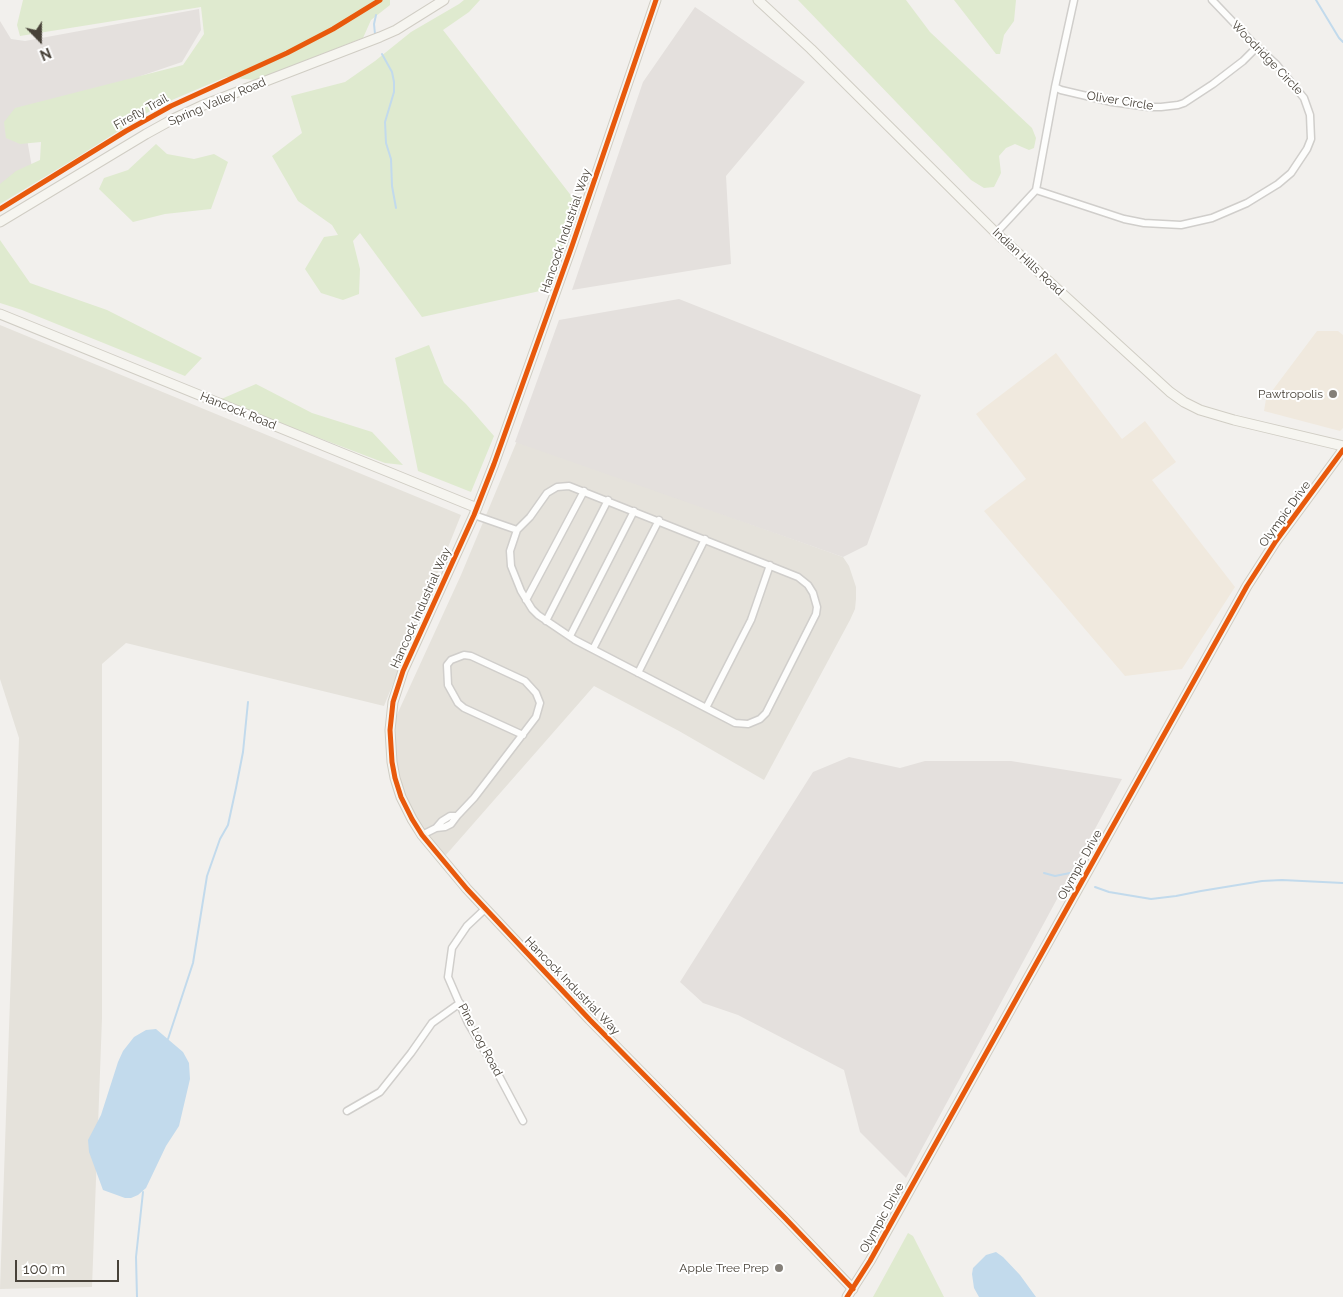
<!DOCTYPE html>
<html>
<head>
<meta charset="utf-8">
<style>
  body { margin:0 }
  #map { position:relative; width:1343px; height:1297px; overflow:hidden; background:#f2f0ed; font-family:Raleway,sans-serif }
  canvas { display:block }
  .north { position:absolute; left:15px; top:15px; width:50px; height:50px; -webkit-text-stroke:4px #fff; paint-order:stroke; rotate:158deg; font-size:14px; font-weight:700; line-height:20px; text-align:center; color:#484239 }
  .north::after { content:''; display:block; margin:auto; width:18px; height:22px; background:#484239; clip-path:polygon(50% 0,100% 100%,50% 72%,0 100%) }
  .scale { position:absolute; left:15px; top:1260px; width:104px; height:22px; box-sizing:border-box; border:2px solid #484239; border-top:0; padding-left:6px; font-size:15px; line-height:18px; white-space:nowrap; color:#484239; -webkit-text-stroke:4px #fff; paint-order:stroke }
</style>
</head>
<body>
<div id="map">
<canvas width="1343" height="1297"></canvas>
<div class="north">N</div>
<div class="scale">100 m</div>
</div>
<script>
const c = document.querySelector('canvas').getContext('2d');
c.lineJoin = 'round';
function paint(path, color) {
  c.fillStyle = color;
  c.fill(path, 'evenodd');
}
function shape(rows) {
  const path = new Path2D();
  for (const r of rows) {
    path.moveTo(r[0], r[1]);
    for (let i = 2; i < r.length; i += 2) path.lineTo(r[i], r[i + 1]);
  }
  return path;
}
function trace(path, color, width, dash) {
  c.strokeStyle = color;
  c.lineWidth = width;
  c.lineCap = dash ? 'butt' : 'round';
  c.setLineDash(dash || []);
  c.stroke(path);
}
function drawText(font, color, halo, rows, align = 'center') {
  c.font = font + ' Raleway,sans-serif';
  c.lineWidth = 4;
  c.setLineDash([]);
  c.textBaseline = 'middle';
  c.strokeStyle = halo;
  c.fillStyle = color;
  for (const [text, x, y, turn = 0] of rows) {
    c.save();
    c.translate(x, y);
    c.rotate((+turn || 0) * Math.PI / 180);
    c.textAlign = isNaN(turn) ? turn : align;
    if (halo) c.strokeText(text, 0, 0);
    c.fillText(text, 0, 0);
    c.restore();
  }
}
const residential = shape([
  [0,325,461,515,384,706,126,643,102,664,102,1018,92,1287,0,1289,19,738,0,679],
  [517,441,843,557,849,566,856,587,856,599,855,609,850,620,764,780,679,731,594,686,445,856,420,825,406,801,396,760,395,719,461,575]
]);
const commercial = shape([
  [1317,331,1338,331,1343,335,1343,428,1340,431,1264,411,1266,399],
  [1056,353,1122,439,1145,421,1176,462,1152,480,1235,587,1182,669,1125,676,984,511,1026,479,976,414]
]);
const industrial = shape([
  [695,7,805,82,726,176,731,264,572,290,643,82],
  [199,9,201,30,182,62,23,116,34,179,0,200,0,21,11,39,25,41],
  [679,299,921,395,867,545,843,557,515,442,559,320],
  [849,757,900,768,925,761,1011,761,1122,779,906,1178,860,1132,844,1070,738,1015,703,1003,680,982,813,772]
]);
const green = shape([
  [23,0,390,0,390,5,371,20,363,38,255,80,226,77,158,106,76,158,0,204,0,184,16,171,40,160,41,142,20,144,6,138,4,122,15,108,183,65,204,34,201,7,20,36,17,25],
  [464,0,480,0,469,12,443,30,576,202,549,289,422,317,360,233,353,241,360,269,359,294,343,300,321,293,305,269,324,237,338,235,332,225,298,201,272,156,302,133,291,96,345,82,375,61,411,32,459,4],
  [798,0,906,0,930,32,1032,128,1036,138,1034,148,1029,150,1015,144,1006,148,999,156,1001,173,994,187,984,188,971,180],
  [954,0,1016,0,1014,21,1004,35,1000,54,996,54],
  [156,144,167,154,194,159,214,154,228,162,211,209,165,214,133,222,99,189,104,178,128,170],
  [0,240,30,283,107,310,202,358,185,376,22,310,0,303],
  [429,345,444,383,466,404,494,436,471,492,418,471,395,358],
  [256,384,312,413,372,432,403,465,385,463,219,400],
  [908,1233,913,1236,944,1297,873,1297]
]);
const water = shape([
  [156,1029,183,1052,189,1063,190,1079,179,1126,166,1146,146,1188,138,1195,131,1198,125,1198,103,1190,89,1152,88,1140,101,1115,118,1062,123,1051,134,1037,146,1030],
  [996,1252,1003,1257,1020,1275,1036,1297,979,1297,974,1288,972,1274,973,1268,986,1255]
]);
const stream = shape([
  [1316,0,1339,38,1343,42],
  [375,34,374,24,376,15],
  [382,54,392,72,394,82,394,92,385,122,386,143,391,159,392,186,396,208],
  [1044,873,1055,876,1075,872],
  [1095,887,1109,892,1151,899,1176,896,1201,891,1262,881,1282,880,1343,883],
  [168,1039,193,963,207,876,220,839,228,825,236,788,243,752,248,702],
  [137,1297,136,1257,143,1192]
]);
const street = shape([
  [1055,87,1061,90,1112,102,1149,107,1161,107,1178,105,1184,103,1213,84,1243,61,1257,47],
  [1036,190,1124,219,1144,223,1181,225,1212,218,1247,203,1278,184,1291,173,1307,149,1311,139,1310,115,1304,98,1276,64,1257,47,1212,0],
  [996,233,1036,190,1055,87,1074,0],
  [474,515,517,530,510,551,511,566,521,591,532,609,538,615,575,640,735,723,748,724,760,719,766,713,816,614,817,607,813,593,808,585,798,577,569,486,557,487,547,493,530,517,517,530],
  [526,600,584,491],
  [546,621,608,500],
  [570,636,634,511],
  [593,649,659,520],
  [638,673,705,539],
  [706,708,751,620,770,565],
  [457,816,474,798,536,717,540,703,536,693,525,681,471,656,464,655,451,660,447,665,448,685,458,703,464,708,523,735],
  [422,835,436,828,442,821,450,816,457,816,451,824,445,827,436,828],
  [485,909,467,926,452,948,448,977,468,1023,497,1072,523,1121],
  [347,1111,380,1092,411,1053,432,1023,460,1003]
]);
const secondary = shape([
  [656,0,572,246,494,464,474,515,403,671,393,702,390,730,392,762,395,778,401,797,412,819,422,835,467,889,590,1020,785,1218,853,1289],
  [758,0,811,49,996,233,1170,392,1184,402,1200,410,1234,420,1343,446],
  [0,222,146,134,175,118,201,106,380,37,396,30,444,0],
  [0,314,477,508],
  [847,1297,870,1261,1247,586,1276,541,1343,450]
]);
const cycleway = shape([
  [656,0,572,246,494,464,474,515,403,671,393,702,390,730,392,762,395,778,401,797,412,819,422,835,467,889,590,1020,785,1218,853,1289],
  [0,209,126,131,171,106,287,53,333,29,380,0],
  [847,1297,870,1261,1247,586,1276,541,1343,450]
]);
const markers = [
  [1333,394,5,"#847f78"],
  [779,1268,5,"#847f78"]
];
const streetNames = [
  ["Woodridge Circle",1267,58,46],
  ["Oliver Circle",1120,101,9],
  ["Spring Valley Road",217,102,-23],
  ["Firefly Trail",141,112,-29],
  ["Hancock Industrial Way",566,231,-71],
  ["Indian Hills Road",1028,262,43],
  ["Hancock Road",238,411,22],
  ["Olympic Drive",1285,514,-54],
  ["Hancock Industrial Way",421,608,-66],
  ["Olympic Drive",1080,865,-61],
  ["Hancock Industrial Way",572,986,46],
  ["Pine Log Road",480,1040,62],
  ["Olympic Drive",882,1218,-61]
];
const poiNames = [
  ["Pawtropolis",1323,394],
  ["Apple Tree Prep",769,1268]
];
paint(residential, '#e5e2db');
paint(commercial, '#f0e9de');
paint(industrial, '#e4e0dd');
paint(green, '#dfeacf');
paint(water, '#c2daec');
trace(stream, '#c2daec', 2);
trace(street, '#d0cecb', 9);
trace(secondary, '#d0cdc4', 11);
trace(street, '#fdfdfc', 6);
trace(secondary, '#f6f5f0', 9);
trace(cycleway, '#e8590c', 5);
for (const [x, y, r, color] of markers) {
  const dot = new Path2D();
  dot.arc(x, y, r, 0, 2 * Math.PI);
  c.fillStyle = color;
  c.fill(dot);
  trace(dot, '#fff', 2);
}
drawText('12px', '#484239', '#fff', streetNames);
drawText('12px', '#484239', '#fff', poiNames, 'right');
</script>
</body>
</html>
